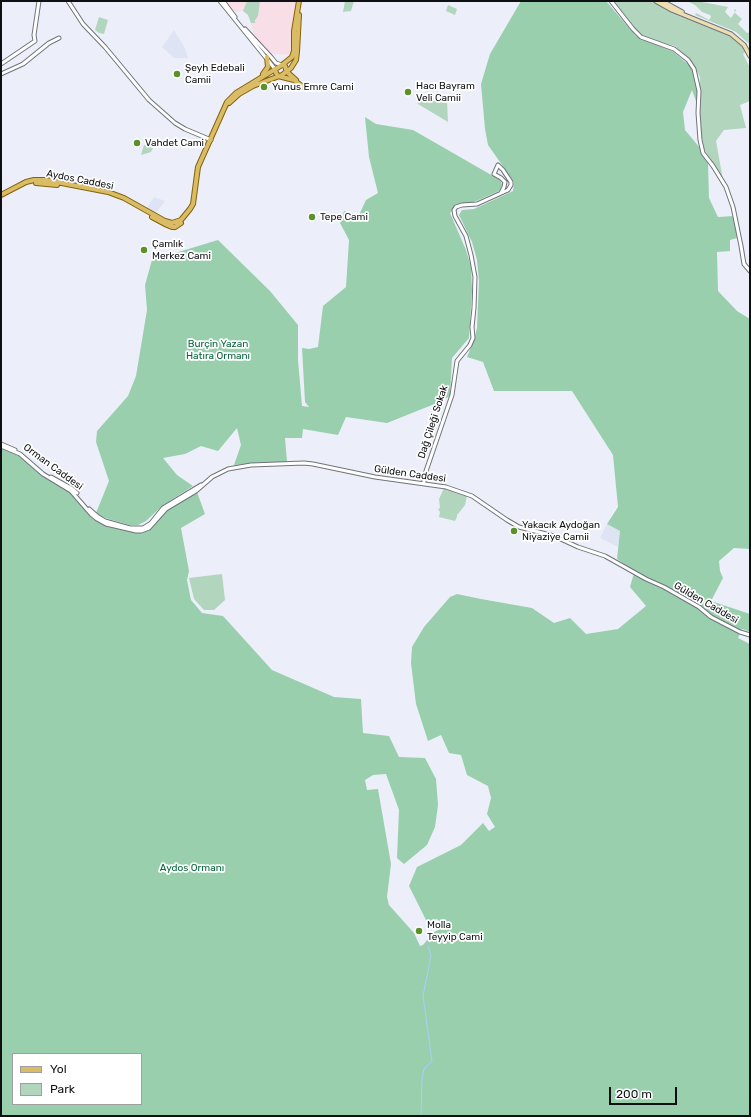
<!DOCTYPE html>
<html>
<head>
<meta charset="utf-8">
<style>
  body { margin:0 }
  #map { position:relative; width:751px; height:1117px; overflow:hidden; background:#eceff9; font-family:Rubik,sans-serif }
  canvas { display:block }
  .frame { position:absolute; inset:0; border:2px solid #0f1013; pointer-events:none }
  .legend { position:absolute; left:12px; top:1053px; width:130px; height:52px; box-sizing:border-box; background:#fff; border:1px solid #9f9fa1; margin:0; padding:5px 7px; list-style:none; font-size:12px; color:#0f1013 }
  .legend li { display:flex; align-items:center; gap:8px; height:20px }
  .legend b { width:20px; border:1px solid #9f9fa1 }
  .scale { position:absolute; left:609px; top:1087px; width:68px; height:18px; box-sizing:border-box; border:2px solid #0f1013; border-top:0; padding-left:5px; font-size:12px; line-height:14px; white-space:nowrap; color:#0f1013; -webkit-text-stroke:3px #fff; paint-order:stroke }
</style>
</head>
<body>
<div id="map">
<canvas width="751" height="1117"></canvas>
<div class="frame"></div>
<ul class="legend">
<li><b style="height:5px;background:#dabc66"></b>Yol</li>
<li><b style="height:11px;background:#b2d5be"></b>Park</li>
</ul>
<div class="scale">200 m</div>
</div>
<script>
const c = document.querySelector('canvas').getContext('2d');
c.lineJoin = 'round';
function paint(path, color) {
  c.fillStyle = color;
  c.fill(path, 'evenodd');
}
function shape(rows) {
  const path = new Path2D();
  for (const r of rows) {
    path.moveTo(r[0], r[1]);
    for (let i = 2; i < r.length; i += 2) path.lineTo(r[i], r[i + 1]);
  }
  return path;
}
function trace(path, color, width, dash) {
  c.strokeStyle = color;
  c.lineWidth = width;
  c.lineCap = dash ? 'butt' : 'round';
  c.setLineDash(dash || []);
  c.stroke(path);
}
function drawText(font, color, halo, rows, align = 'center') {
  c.font = font + ' Rubik,sans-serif';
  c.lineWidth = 3.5;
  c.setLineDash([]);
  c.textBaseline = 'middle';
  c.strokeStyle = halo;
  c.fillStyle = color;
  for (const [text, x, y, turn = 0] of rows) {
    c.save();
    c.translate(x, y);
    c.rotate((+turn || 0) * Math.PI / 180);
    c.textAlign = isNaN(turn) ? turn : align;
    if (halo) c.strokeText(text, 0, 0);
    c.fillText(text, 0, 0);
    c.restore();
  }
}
const built = shape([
  [174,30,185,48,188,58,174,58,162,47],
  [154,197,165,201,155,214,146,209],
  [607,524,620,531,618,547,600,538]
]);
const industrial = shape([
  [226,1,297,1,294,18,292,49,290,55,271,54,255,37,248,15,243,11,235,12]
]);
const green = shape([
  [247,1,260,1,258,16,255,20,255,23,251,23,248,15,243,11],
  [345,1,354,1,351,11,343,12],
  [614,1,652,1,668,11,733,37,741,43,745,52,743,54,750,68,750,101,740,105,746,128,724,130,716,141,723,180,702,146,700,116,700,77,692,62,675,46,654,41,639,33],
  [687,1,697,1,728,7,725,12,731,18,735,12,734,10,736,9,735,13,742,19,738,24,747,33,750,32,750,42,748,43,736,32,729,29,695,15,696,13,709,20,711,17,710,15,702,12,695,5],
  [448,5,457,9,455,15,446,11],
  [99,17,108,20,104,34,99,33,95,30],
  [417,101,447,101,448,122,418,104],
  [144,145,153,148,151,152,141,155],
  [444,488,467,496,465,505,458,514,457,514,457,517,455,521,439,517,440,512,438,509,440,508,439,499],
  [222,574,225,600,214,610,204,610,194,599,189,578]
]);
const forest = shape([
  [521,1,606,1,636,36,672,51,689,65,697,78,697,104,692,90,683,112,685,130,700,148,708,163,709,198,718,217,734,216,737,238,730,240,730,251,717,252,718,291,737,311,750,319,750,549,734,548,719,561,720,571,723,578,711,601,750,614,750,632,742,629,738,638,750,644,750,1116,1,1116,1,448,19,456,41,475,71,493,93,519,121,529,138,531,149,527,164,511,197,492,205,514,181,528,189,571,187,580,191,600,202,613,223,616,272,670,334,697,361,699,363,733,389,736,399,757,425,758,436,779,438,805,435,827,427,845,404,864,397,858,399,810,386,774,373,775,365,780,367,790,378,789,391,864,387,897,389,905,414,933,420,946,423,945,434,932,446,926,437,919,427,922,409,886,417,867,461,845,483,823,489,831,495,827,487,814,491,798,488,786,467,775,461,755,449,753,441,735,428,741,416,704,411,663,412,647,424,627,450,597,457,594,481,599,532,608,554,623,570,618,586,634,618,629,646,606,630,587,634,573,630,568,617,559,620,531,607,524,618,507,613,455,572,391,494,391,483,362,467,357,474,340,477,328,479,281,477,260,472,242,459,215,462,210,474,209,513,191,514,182,488,145,485,129,481,84,490,54],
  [13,1054,141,1054,141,1104,13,1104],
  [365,117,376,124,413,130,500,180,502,184,501,190,474,202,457,205,450,213,466,250,471,267,472,290,469,338,452,358,450,396,437,403,387,423,346,417,338,435,303,429,302,438,285,438,287,462,234,465,241,445,237,428,218,451,201,446,185,454,163,458,177,475,193,486,163,505,146,521,138,525,129,525,102,517,96,513,109,481,96,442,97,431,128,396,136,376,147,310,145,285,152,260,218,240,270,291,298,325,298,360,302,406,309,407,305,402,302,348,309,349,318,347,323,306,346,287,349,240,340,223,344,211,359,215,366,200,378,193,369,157]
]);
const stream = shape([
  [421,1116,422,1079,424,1069,432,1061,423,996,431,956,428,946]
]);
const tertiary = shape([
  [68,1,83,24,105,47,149,100,175,123,185,129,211,140],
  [220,1,275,69],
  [223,1,235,17],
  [611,1,633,29,641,37,674,49,688,60,694,69,699,91,698,113,700,140,703,153,713,166,726,187,733,207,741,246,744,264,750,271],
  [245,29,271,57,276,63,282,65],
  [1,64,35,41,34,35,39,1],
  [1,74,23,64,49,43,59,38],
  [1,444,15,450],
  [1,446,20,454,43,474,71,491,91,514,97,519,106,524,136,531,141,531,149,528,166,509,196,491,212,477,228,469,251,465,304,463,313,464,375,477,446,487,472,496,507,520,519,527,554,536,578,547,605,556,646,579,664,587,699,607,711,617,740,632,750,635],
  [51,477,71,488,77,493],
  [424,484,424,477,452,395,457,361,470,345,473,338,472,327,474,308,475,277,471,255,466,236,455,216,454,210,456,207,462,205,477,204,508,190,511,185,511,182,503,170,498,165,494,174,501,178,505,182,504,187,501,193],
  [89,509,97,516,105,521,130,528,143,528,151,523,163,508,201,485]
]);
const secondary = shape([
  [656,1,672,10,731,34,744,45,750,56],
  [662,1,682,12]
]);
const primary = shape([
  [282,65,285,66,287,72,296,80],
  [275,69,276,73,278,76,294,80,303,87],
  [263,74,268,67,267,57],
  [229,103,239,94,253,86,282,75,291,68,296,60,297,52,299,15],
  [36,183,57,185],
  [1,195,26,182,34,180,46,180,108,192,124,198,165,221,172,223,181,220,190,209,193,204,198,167,227,102,236,93,282,65,292,57,294,51,294,31,299,1],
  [152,217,167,225,172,227,175,227],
  [175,227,181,223]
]);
const markers = [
  [177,74,4,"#5c912a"],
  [264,87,4,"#5c912a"],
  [408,92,4,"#5c912a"],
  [137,143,4,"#5c912a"],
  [312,217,4,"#5c912a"],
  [144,250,4,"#5c912a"],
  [514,531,4,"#5c912a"],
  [419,931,4,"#5c912a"]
];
const poiNames = [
  ["Şeyh Edebali",185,68],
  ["Camii",185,80],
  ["Hacı Bayram",416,86],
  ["Veli Camii",416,98],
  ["Yunus Emre Cami",272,87],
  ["Vahdet Cami",145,143],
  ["Tepe Cami",320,217],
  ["Çamlık",152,244],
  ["Merkez Cami",152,256],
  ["Yakacık Aydoğan",522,525],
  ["Niyaziye Camii",522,537],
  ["Molla",427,925],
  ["Teyyip Cami",427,937]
];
const streetNames = [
  ["Aydos Caddesi",80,180,11],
  ["Dağ Çileği Sokak",433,422,-72],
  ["Orman Caddesi",53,467,36],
  ["Gülden Caddesi",410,474,8],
  ["Gülden Caddesi",706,603,30]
];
const parkNames = [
  ["Burçin Yazan",218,344],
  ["Hatıra Ormanı",218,356],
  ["Aydos Ormanı",192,868]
];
paint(built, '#dfe4f5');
paint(industrial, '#f8dee6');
paint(green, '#b2d5be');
paint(forest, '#99cfad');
trace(stream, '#a8cffb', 1);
trace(tertiary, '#70737b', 5);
trace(secondary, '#70737b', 5.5);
trace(primary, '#836307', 6);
trace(tertiary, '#fff', 3);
trace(secondary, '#eddeb2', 3.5);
trace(primary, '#dabc66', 4);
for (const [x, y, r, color] of markers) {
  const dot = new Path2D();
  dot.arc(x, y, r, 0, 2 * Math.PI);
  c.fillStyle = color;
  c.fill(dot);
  trace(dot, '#fff', 1.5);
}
drawText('10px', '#0f1013', '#fff', poiNames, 'left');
drawText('10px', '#0f1013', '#fff', streetNames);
drawText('10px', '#07643b', '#fff', parkNames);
</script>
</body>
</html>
